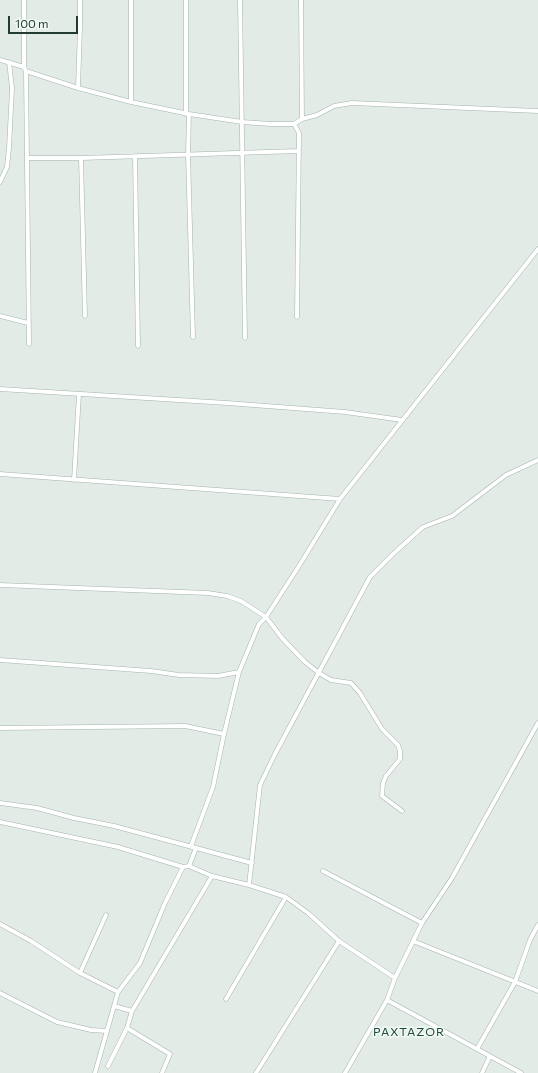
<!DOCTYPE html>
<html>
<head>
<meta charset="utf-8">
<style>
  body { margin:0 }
  #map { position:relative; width:538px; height:1073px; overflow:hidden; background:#e2ebe6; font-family:Commissioner,sans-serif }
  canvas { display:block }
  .scale { position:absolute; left:8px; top:16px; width:70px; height:18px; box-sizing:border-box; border:2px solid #223c33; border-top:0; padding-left:5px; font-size:12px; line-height:14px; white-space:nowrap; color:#223c33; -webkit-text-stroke:3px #f2f8f4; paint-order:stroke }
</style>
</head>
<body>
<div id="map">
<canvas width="538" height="1073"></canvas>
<div class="scale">100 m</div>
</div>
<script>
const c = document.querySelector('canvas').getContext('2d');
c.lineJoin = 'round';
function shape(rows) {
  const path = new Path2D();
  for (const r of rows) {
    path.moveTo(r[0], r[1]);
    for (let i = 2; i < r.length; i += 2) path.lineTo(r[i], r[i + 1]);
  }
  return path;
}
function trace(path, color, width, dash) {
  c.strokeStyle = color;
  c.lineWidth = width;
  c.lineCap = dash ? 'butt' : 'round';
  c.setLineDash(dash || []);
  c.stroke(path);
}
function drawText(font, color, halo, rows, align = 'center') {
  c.font = font + ' Commissioner,sans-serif';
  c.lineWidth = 3.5;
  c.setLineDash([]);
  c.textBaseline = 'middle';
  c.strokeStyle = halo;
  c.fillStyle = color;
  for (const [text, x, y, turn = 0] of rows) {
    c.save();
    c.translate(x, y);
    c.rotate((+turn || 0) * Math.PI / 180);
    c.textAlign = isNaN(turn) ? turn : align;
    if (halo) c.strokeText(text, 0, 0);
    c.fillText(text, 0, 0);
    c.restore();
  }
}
const minor = shape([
  [24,0,24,67],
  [186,0,186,114],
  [240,0,245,338],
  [0,60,24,67,26,71,78,88,131,102,189,114,242,122,271,124,294,124],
  [26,71,29,344],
  [78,88,80,27,80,0],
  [131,102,131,0],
  [189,114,188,154,193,337],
  [302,119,317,115,334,106,352,103,538,111],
  [135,156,138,346],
  [27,158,81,158,298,151],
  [81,158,85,316],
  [0,182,7,167,9,148,12,88,9,62],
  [0,316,28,323],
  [297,317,299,133,294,124,302,119,301,0],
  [0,389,227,403,345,412,402,420],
  [0,474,340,499],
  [74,480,79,394],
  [0,585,208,593,227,596,241,601,266,617,282,638,305,662,319,673,331,680,351,683,360,693,382,729,398,745,400,751,400,759,386,776,383,783,382,796,402,811],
  [0,660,151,671,179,675,218,676,239,672],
  [0,728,185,726,224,734],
  [0,803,37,808,74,818,114,826,252,863],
  [0,822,118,847,183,867,189,866,212,876,249,885,286,897,308,913,339,941,395,978],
  [191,846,213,787,224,734,239,672,259,624,266,617,299,566,340,499,538,249],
  [189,866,196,848],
  [323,871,422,923],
  [249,885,260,785,275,754,370,577,393,554,423,527,452,516,506,475,538,460],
  [0,924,31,941,80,973,118,992],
  [413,941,538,991],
  [80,973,106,915],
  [0,993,57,1022,91,1030,107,1031],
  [226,999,286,897],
  [387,1000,521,1073],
  [114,1006,132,1011],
  [127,1028,170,1054,162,1073],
  [477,1049,515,982,530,940,538,925],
  [108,1066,127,1028,132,1011,212,876],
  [95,1073,118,992,140,963,165,903,183,867],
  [256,1073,339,941],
  [345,1073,387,1000,395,978,422,923,452,878,538,723],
  [482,1073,490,1056]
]);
const quarterNames = [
  ["PAXTAZOR",409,1032]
];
trace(minor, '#a5b3ad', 5);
trace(minor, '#fff', 4);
c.letterSpacing = '1px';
drawText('12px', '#1f4d3e', '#f2f8f4', quarterNames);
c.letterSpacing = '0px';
</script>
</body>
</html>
